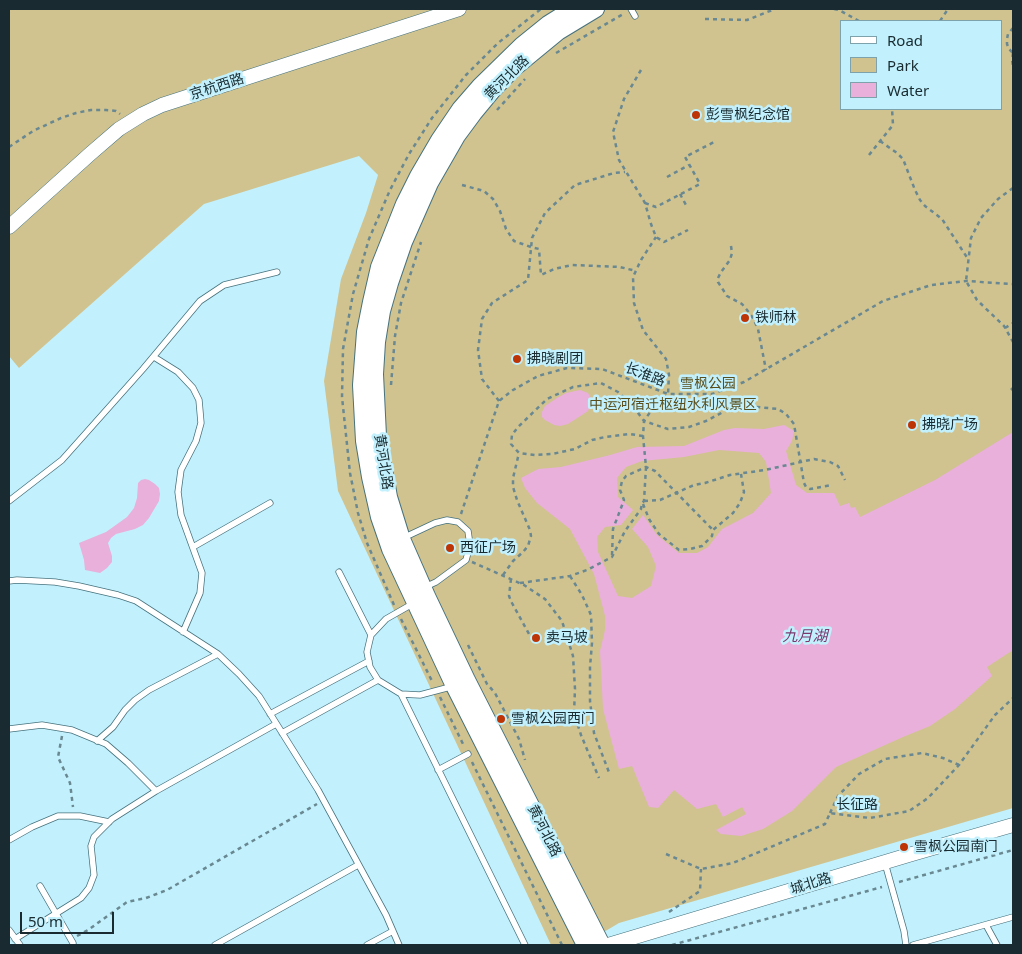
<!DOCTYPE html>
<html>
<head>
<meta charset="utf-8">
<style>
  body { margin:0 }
  #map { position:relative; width:1022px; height:954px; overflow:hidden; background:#c2f1fd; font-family:"Noto Sans",sans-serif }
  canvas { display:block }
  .frame { position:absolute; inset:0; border:10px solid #192b30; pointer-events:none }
  .legend { position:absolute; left:840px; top:20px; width:162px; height:90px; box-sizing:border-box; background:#c2f1fd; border:1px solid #7ea2ab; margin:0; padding:6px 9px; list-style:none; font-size:15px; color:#192b30 }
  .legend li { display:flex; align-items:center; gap:10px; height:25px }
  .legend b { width:25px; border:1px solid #7ea2ab }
  .scale { position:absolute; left:20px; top:912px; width:94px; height:22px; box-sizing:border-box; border:2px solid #192b30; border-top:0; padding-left:6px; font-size:15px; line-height:18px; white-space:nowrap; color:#192b30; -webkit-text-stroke:4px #c2f1fd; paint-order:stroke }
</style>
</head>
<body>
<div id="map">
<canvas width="1022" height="954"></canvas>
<div class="frame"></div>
<ul class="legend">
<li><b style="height:6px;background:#fff"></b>Road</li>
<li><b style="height:14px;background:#d0c38f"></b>Park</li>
<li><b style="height:14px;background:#e9b0db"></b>Water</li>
</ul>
<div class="scale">50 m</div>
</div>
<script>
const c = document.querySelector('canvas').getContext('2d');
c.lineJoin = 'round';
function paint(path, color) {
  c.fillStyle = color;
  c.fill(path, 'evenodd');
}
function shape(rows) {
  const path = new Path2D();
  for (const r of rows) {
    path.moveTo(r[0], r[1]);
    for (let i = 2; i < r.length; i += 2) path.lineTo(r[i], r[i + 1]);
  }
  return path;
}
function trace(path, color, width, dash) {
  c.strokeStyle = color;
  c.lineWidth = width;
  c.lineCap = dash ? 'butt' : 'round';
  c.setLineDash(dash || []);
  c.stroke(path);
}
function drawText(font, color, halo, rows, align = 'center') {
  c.font = font + ' "Noto Sans","Noto Sans SC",sans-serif';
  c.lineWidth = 5;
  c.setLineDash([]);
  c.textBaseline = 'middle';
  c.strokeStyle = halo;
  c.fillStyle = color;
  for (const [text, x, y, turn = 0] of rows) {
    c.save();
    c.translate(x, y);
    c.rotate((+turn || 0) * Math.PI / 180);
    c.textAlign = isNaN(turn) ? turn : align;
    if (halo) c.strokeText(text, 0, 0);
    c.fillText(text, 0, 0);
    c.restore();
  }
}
const green = shape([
  [9,9,1013,9,1013,808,619,923,582,945,551,945,338,491,324,381,341,279,366,213,378,175,359,156,204,204,19,368,9,356],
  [841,21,1001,21,1001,109,841,109]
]);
const water = shape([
  [580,390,588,393,591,398,592,402,588,411,582,415,568,424,560,426,554,425,545,420,542,417,542,412,545,406,557,398,566,393],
  [784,425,794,431,792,441,786,451,796,485,807,493,834,493,840,506,849,503,851,508,855,507,860,517,935,480,1013,432,1013,650,987,667,992,676,955,709,930,726,903,737,836,767,792,811,763,829,741,836,721,834,716,830,746,814,742,807,723,817,716,804,697,809,674,790,658,808,649,807,632,766,619,769,603,709,600,651,605,630,605,616,594,574,570,529,537,503,525,488,521,478,538,469,561,467,610,455,637,447,684,446,724,430,735,428,764,429],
  [719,450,759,453,766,462,771,493,753,513,722,529,708,547,697,553,679,553,657,535,643,515,632,529,648,547,656,566,651,586,632,598,618,596,598,552,597,537,605,527,621,525,633,510,618,497,617,478,626,467,642,461,684,457],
  [145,479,149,480,155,484,159,488,160,494,159,501,149,518,143,525,135,529,116,534,111,538,108,543,112,556,112,562,107,568,100,573,85,570,84,560,79,543,106,532,127,517,134,508,137,498,138,483,141,480]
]);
const path = shape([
  [834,9,839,10,859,21],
  [705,19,747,20,775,9],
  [940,21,948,9],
  [1013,28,1008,34,1007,39,1007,44,1009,49,1013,53],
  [556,53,625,13],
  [1013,53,1012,60,1013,66],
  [641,70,624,99,613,132,619,160,645,203,651,224,656,237,664,242,688,230],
  [497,110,525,79],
  [880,141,897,153,903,159,915,190,920,200,925,206,942,219,968,259],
  [9,147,33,131,61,118,76,113,91,110,106,110,116,111,120,114],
  [869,155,893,125,892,109],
  [667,177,689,165],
  [462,185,484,191,493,199,500,211,506,229,514,241,531,247,539,249,541,275,554,269,572,265,620,267,636,271],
  [1013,188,998,199,981,218,971,238,966,281,977,300,1004,326,1013,342],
  [680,194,686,205],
  [645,203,656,207,700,184,685,157,716,141],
  [731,246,732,253,730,260,721,272,718,278,718,282,727,296,742,304,747,310,753,318,758,329,766,370],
  [1005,328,1013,323],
  [391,385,395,336,401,303,421,242],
  [1011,390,1013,388],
  [499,401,482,379,478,350,482,319,492,303,528,280,532,238,545,213,575,185,614,173,625,172],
  [643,436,630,434,605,437,592,440,575,449,552,454,535,455,519,453,511,444,512,435,518,427,547,399,573,387,601,383,618,392,633,406,644,421,668,429,689,427,706,421,729,409,757,407,778,409,786,414,794,424,804,483,806,487,810,489,832,485],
  [644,501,660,500,694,485,705,483,730,475,765,470,814,459,830,462,838,466,845,480],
  [643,504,649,519,659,534,679,550,690,549,702,546,712,536,713,530,733,513,740,503,744,492,741,474],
  [461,514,499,401,513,390,538,376,567,368,602,369,668,394,712,394,744,382,883,301,931,285,966,281,1013,284],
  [612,555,613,529,624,500,620,490,622,481,626,476,646,467,655,471,713,530],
  [472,562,524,585,545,599,562,621,573,656,575,689,574,713,581,735,599,778],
  [503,575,513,561,523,552,528,546,531,536,530,530,517,500,513,487,513,478,519,453],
  [570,576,582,595,591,615,592,643,590,667,590,701,594,733,610,775],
  [511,579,509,596,512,603,529,634],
  [520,583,570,576,587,570,612,557,625,531,641,509,642,503,644,501,646,467,643,436,644,421,653,408,668,394,669,375,666,359,643,330,634,303,633,277,641,260,656,237],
  [394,605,367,543,358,513,350,473,342,397,343,349,353,294,369,239,390,190,409,154,432,118,466,75,498,43,541,9],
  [401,619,433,683],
  [468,645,487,684,495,693,519,739,525,760],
  [440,697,464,746],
  [62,736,58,757,70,783,73,807],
  [472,762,562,945],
  [830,813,838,796,859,774,885,759,922,753,943,758,959,765],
  [666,854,701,869,733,863,825,824,830,813,870,818,909,811,928,798,959,765,995,715,1013,698],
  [899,882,1013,850],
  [669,912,700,891,701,869],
  [77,936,88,930,127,902,146,898,167,890,317,804],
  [672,945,882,887]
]);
const service = shape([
  [631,9,635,16],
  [154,357,178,372,193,388,199,400,201,423,196,441,181,470,178,492,181,515,202,573,200,593,183,632],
  [9,501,62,460,143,369,200,301,224,285,277,272],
  [403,538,435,523,447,520,458,522,468,531,470,545,466,560,436,582,425,587],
  [193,547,270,503],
  [339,572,371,635],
  [9,581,17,580,55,582,79,586,118,595,136,601,218,654,239,674,259,696,318,790,386,915,399,945],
  [414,603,386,619,371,635,367,652,370,667,378,680,401,694,420,695,454,686],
  [401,694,525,945],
  [270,714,369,661],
  [9,729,42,725,72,730,106,744,128,763,156,791,276,724],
  [282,733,378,680],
  [97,741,113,727,125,710,135,700,149,690,218,654],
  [438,770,468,754],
  [9,840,32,827,58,816,80,816,109,822],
  [885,863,904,931,906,945],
  [40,886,73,943],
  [986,925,997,945],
  [9,930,20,945],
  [15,939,81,898,89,888,94,875,91,846,94,837,112,819,156,791],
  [215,945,358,865],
  [367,945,393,931],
  [913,945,1013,917]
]);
const tertiary = shape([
  [9,227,90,154,119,129,143,114,162,105,459,9],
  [608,945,912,854,1013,825]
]);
const secondary = shape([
  [572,9,548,24,522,45,480,86,460,109,439,140,418,176,404,204,379,267,371,302,365,332,361,385,364,441,370,477,379,517,390,549,454,686,585,945],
  [596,9,558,32,513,69,493,90,474,113,457,136,430,183,404,242,390,283,382,311,377,342,375,374,378,436,389,497,402,539,427,596,467,680,602,945]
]);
const markers = [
  [696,115,5,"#bd3406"],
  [745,318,5,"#bd3406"],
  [517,359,5,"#bd3406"],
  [912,425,5,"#bd3406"],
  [450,548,5,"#bd3406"],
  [536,638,5,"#bd3406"],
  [501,719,5,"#bd3406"],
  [904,847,5,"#bd3406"]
];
const streetNames = [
  ["黄河北路",507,78,-45],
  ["京杭西路",217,87,-18],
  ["长淮路",645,375,21],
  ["黄河北路",383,462,81],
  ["长征路",857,805],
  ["黄河北路",544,831,63],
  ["城北路",811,884,-17]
];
const poiNames = [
  ["彭雪枫纪念馆",706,115],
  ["铁师林",755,318],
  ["拂晓剧团",527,359],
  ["拂晓广场",922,425],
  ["西征广场",460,548],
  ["卖马坡",546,638],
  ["雪枫公园西门",511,719],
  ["雪枫公园南门",914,847]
];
const parkNames = [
  ["雪枫公园",708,384],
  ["中运河宿迁枢纽水利风景区",673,405]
];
const waterNames = [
  ["九月湖",805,637]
];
paint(green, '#d0c38f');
paint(water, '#e9b0db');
trace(service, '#47727d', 7);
trace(tertiary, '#47727d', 15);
trace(secondary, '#47727d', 18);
trace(path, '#698891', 2.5, [4, 4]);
trace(service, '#fff', 5.5);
trace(tertiary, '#fff', 14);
trace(secondary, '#fff', 16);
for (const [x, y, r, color] of markers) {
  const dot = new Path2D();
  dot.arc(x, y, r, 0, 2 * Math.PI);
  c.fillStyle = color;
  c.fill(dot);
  trace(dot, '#c2f1fd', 2);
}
drawText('14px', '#192b30', '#c2f1fd', streetNames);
drawText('14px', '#192b30', '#c2f1fd', poiNames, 'left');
drawText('14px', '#5a4e1c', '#c2f1fd', parkNames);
drawText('italic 15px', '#7b386d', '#c2f1fd', waterNames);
</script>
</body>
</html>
